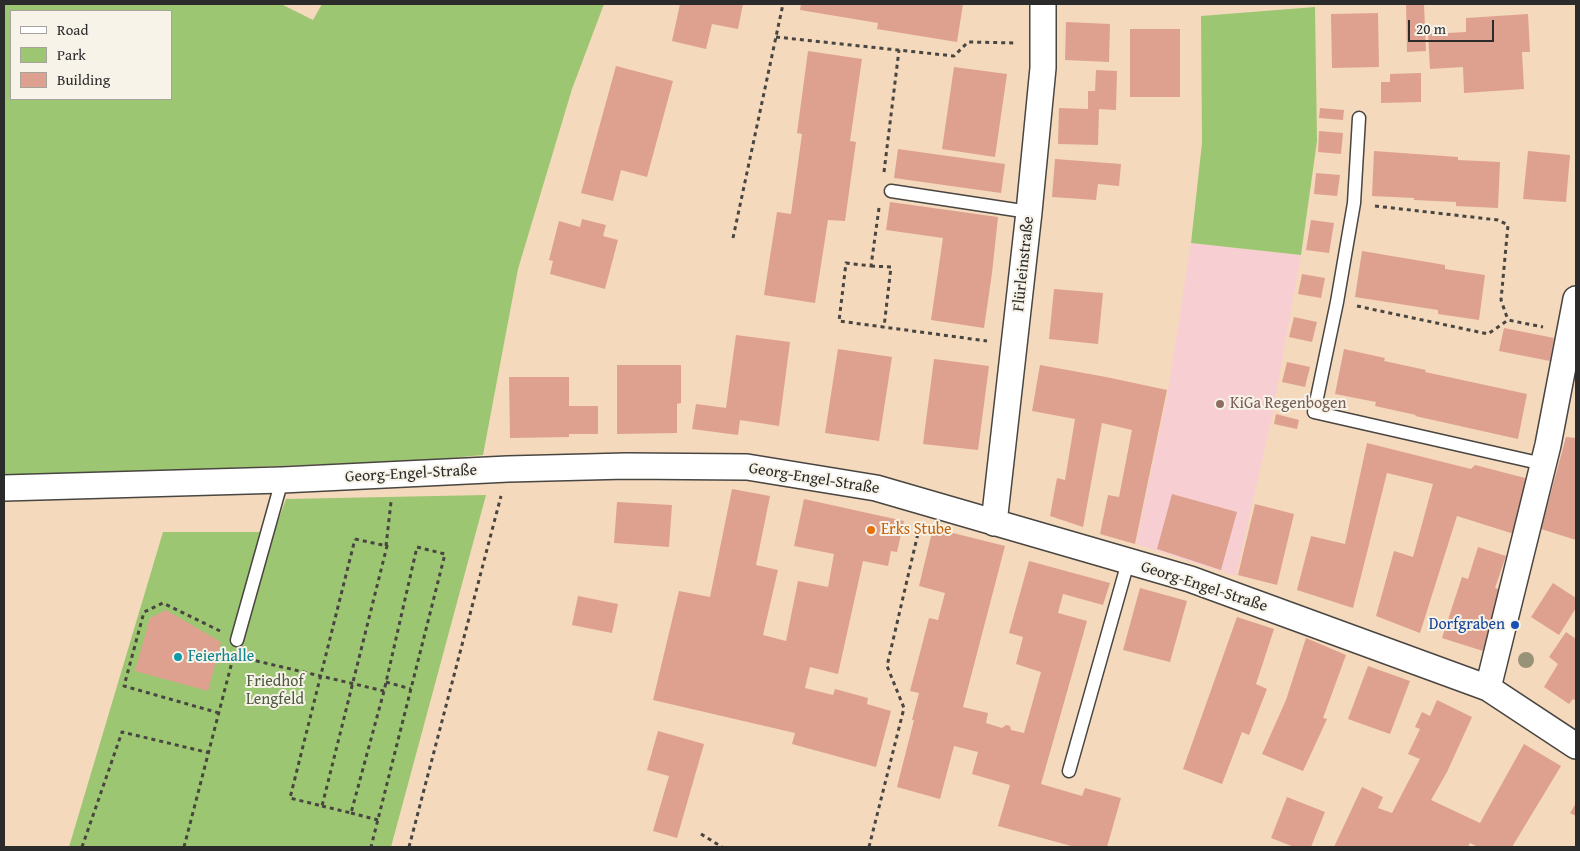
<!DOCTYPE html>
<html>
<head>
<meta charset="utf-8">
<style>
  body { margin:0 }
  #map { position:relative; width:1580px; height:851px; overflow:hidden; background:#f4d9bc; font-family:"Gentium Book Plus",serif }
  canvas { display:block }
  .frame { position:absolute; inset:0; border:5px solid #2b2b2b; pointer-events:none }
  .legend { position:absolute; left:10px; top:10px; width:162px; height:90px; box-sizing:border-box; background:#f7f3e8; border:1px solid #a5a39c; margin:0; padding:6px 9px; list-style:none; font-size:15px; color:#2b2b2b }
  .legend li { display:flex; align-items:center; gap:10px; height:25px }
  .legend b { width:25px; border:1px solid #a5a39c }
  .scale { position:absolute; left:1408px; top:20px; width:86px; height:22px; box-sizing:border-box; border:2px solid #2b2b2b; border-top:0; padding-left:6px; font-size:15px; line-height:18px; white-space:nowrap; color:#2b2b2b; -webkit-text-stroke:4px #f7f3e8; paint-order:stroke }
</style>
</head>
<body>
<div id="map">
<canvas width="1580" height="851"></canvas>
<div class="frame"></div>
<ul class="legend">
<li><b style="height:6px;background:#fff"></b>Road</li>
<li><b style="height:14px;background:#9dc672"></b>Park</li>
<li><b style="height:14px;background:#dea18f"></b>Building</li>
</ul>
<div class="scale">20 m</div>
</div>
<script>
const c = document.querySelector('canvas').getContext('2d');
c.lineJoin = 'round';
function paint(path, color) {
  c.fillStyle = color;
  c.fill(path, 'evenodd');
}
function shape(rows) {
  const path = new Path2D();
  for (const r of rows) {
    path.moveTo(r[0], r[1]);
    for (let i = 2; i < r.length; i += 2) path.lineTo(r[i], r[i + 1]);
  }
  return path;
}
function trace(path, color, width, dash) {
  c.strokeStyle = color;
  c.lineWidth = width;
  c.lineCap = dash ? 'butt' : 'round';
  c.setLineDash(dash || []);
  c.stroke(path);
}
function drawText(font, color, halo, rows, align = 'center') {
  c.font = font + ' "Gentium Book Plus",serif';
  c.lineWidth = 4;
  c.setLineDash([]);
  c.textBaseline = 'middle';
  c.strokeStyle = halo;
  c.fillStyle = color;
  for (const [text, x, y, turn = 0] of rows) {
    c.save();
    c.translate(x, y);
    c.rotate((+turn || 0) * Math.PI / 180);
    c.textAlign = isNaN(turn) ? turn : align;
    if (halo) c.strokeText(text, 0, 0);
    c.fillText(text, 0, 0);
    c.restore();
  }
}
const built = shape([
  [1191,243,1301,255,1272,417,1236,576,1136,544,1168,391]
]);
const green = shape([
  [4,4,281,4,313,20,322,4,604,4,572,89,518,269,483,455,430,460,81,474,4,475],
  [11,11,171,11,171,99,11,99],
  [1315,7,1317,141,1301,255,1191,243,1202,143,1201,16],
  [486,495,391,847,69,847,163,532,274,532,286,499]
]);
const building = shape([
  [680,4,743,4,738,29,712,24,706,49,672,41],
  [801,4,963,4,957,42,877,29,878,23,800,10],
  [1406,4,1424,4,1426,51,1407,52],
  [1378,13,1379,67,1332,68,1331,14],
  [1528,14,1530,52,1522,52,1524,89,1464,93,1463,67,1430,69,1428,34,1466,32,1466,18],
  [1066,22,1110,24,1109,62,1065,60],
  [1130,29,1180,29,1180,97,1130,97],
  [808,51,862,59,850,141,856,142,845,221,828,220,815,303,764,295,777,212,791,214,802,134,797,133],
  [616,66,673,81,647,177,621,170,613,201,581,193],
  [954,67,1007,74,995,157,942,149],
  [1096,70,1117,71,1116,110,1099,109,1098,145,1058,144,1059,108,1088,109,1088,91,1095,91],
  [1421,73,1421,102,1381,103,1381,82,1390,82,1390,74],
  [1320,108,1344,110,1343,120,1319,118],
  [1319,131,1343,133,1341,154,1318,152],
  [898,149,1005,164,1001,193,894,178],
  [1374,151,1458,157,1458,160,1500,162,1498,208,1456,206,1456,202,1414,200,1414,198,1372,196],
  [1528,151,1570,155,1566,202,1523,199],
  [1055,159,1121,164,1119,186,1098,184,1096,200,1052,197],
  [1316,173,1340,175,1337,196,1314,194],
  [890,202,998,217,992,273,984,328,931,320,943,238,886,230],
  [582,219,606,225,603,236,618,240,605,289,550,274,553,261,549,260,559,221,580,227],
  [1311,220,1334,223,1329,253,1306,250],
  [1362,251,1445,265,1445,269,1485,275,1479,320,1438,314,1438,310,1355,297],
  [1302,274,1325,278,1321,298,1298,294],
  [1054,289,1103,293,1098,344,1049,339],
  [1294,317,1317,322,1312,342,1289,337],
  [1504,328,1554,338,1550,361,1499,351],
  [736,335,790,342,779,426,740,420,738,435,692,429,696,404,726,408],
  [838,349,892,357,879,441,825,433],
  [1344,349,1385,358,1384,361,1426,370,1425,372,1527,394,1518,439,1415,416,1416,415,1375,406,1376,402,1335,394],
  [934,359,989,366,978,450,923,444],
  [1287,362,1310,367,1305,387,1282,382],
  [617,365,681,365,681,403,677,404,677,433,617,434],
  [1040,365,1106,377,1167,390,1135,544,1100,534,1108,495,1119,497,1132,430,1102,423,1083,527,1050,516,1057,478,1065,480,1075,419,1032,411],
  [509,377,569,377,569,406,598,406,598,434,569,434,569,437,510,438],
  [1276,414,1299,420,1297,429,1274,424],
  [1566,437,1576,438,1576,540,1541,529],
  [1367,443,1471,469,1475,465,1529,479,1514,534,1457,516,1420,633,1376,616,1394,551,1413,557,1433,484,1387,473,1353,608,1297,590,1311,536,1345,544],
  [732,489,770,496,756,565,778,570,763,635,786,641,798,581,828,587,834,554,794,546,804,499,904,521,897,552,891,551,888,566,863,561,838,674,810,667,805,688,833,695,835,689,868,698,867,704,891,711,876,767,792,744,795,733,653,700,679,591,710,597],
  [1172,494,1237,512,1221,570,1157,549],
  [617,502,672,505,669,547,614,543],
  [1255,504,1294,514,1277,585,1238,575],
  [933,528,1005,546,963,707,988,713,986,723,1002,728,1006,725,1010,726,1011,730,1024,733,1041,672,1016,664,1023,637,1009,633,1029,561,1110,583,1103,605,1063,594,1058,613,1087,621,1041,784,1082,796,1085,788,1121,798,1107,847,1075,847,998,826,1010,785,972,774,978,752,954,746,940,799,897,787,914,720,912,720,919,693,910,691,929,618,938,620,945,593,919,586],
  [1478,547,1506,556,1495,588,1502,590,1483,651,1442,638,1462,577,1468,579],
  [1553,583,1576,598,1576,608,1559,635,1531,617],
  [1140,588,1187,601,1170,662,1123,650],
  [578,596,618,604,612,633,572,625],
  [166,610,221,642,208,691,135,671,150,618],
  [1237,617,1274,629,1256,684,1267,689,1249,735,1242,732,1222,784,1183,769],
  [1566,632,1576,639,1576,701,1573,699,1569,704,1544,687,1558,664,1549,657],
  [1306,638,1346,655,1323,718,1327,719,1303,771,1262,754,1286,700],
  [1368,666,1410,681,1390,734,1348,719],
  [1437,700,1472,717,1447,772,1431,800,1480,823,1524,744,1561,766,1512,847,1478,847,1470,843,1468,847,1334,847,1362,787,1383,797,1378,808,1392,813,1420,759,1408,754,1420,729,1415,727,1422,712,1430,716],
  [658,731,704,744,677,838,653,831,669,776,647,770],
  [1287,797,1325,812,1311,847,1294,847,1271,838],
  [1576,803,1576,816,1570,813]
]);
const path = shape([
  [776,37,954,56,968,42,1016,43],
  [884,172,899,50],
  [1375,206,1498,220,1508,225,1501,300,1508,320],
  [879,208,871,266,846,263,839,321,987,341],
  [733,238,783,4],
  [871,266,891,267,884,327],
  [1357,306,1488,334,1508,320,1543,327],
  [355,539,387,546,322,806,290,798,355,539],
  [386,546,391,502],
  [248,659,384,691],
  [386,682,411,689],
  [219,713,124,686,144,612,163,603,220,631],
  [322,806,351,813,384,691,417,547,445,554,371,847],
  [351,813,378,820],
  [701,834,722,847],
  [82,847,122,732,210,753],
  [184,847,233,658],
  [409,847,501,496],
  [869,847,904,708,887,666,919,529]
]);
const lane = shape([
  [1359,118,1354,203,1337,302,1314,412,1543,464],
  [891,191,1029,212],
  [237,640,282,480],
  [1069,771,1128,562]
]);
const street = shape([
  [4,488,282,480,508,469,626,466,747,467,876,488,1190,579,1488,688,1576,746],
  [994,523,1029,212,1043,68,1043,4],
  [1488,688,1548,445,1576,299]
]);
const trees = [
  [1526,660]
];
const markers = [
  [1220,404,5,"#8d6e63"],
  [871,530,5,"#e8710a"],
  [1515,625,5,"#1a4fb4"],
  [178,657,5,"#0f9aa8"]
];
const streetNames = [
  ["Flürleinstraße",1024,264,-84],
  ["Georg-Engel-Straße",411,474,-3],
  ["Georg-Engel-Straße",814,479,9],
  ["Georg-Engel-Straße",1204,587,18]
];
const educationNames = [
  ["KiGa Regenbogen",1230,404]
];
const foodNames = [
  ["Erks Stube",881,530]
];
const transitNames = [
  ["Dorfgraben",1505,625]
];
const cultureNames = [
  ["Feierhalle",188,657]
];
const parkNames = [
  ["Friedhof",275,682],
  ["Lengfeld",275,700]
];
paint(built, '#f7cfd2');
paint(green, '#9dc672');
paint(building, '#dea18f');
trace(lane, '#494541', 15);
trace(street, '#494541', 28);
trace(path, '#494541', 3, [4, 4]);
trace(lane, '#fff', 12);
trace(street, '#fff', 25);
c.fillStyle = '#989378';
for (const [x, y] of trees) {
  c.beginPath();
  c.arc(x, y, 8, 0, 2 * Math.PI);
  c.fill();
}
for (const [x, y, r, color] of markers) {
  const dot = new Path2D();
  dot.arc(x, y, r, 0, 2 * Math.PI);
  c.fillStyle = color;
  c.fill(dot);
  trace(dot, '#f7f3e8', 2);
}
drawText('16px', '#2b2b2b', '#f7f3e8', streetNames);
drawText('16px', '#785e54', '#f7f3e8', educationNames, 'left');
drawText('16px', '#c56008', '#f7f3e8', foodNames, 'left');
drawText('16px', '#164399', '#f7f3e8', transitNames, 'right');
drawText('16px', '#0d838f', '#f7f3e8', cultureNames, 'left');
drawText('16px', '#4d5a40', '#f7f3e8', parkNames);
</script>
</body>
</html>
